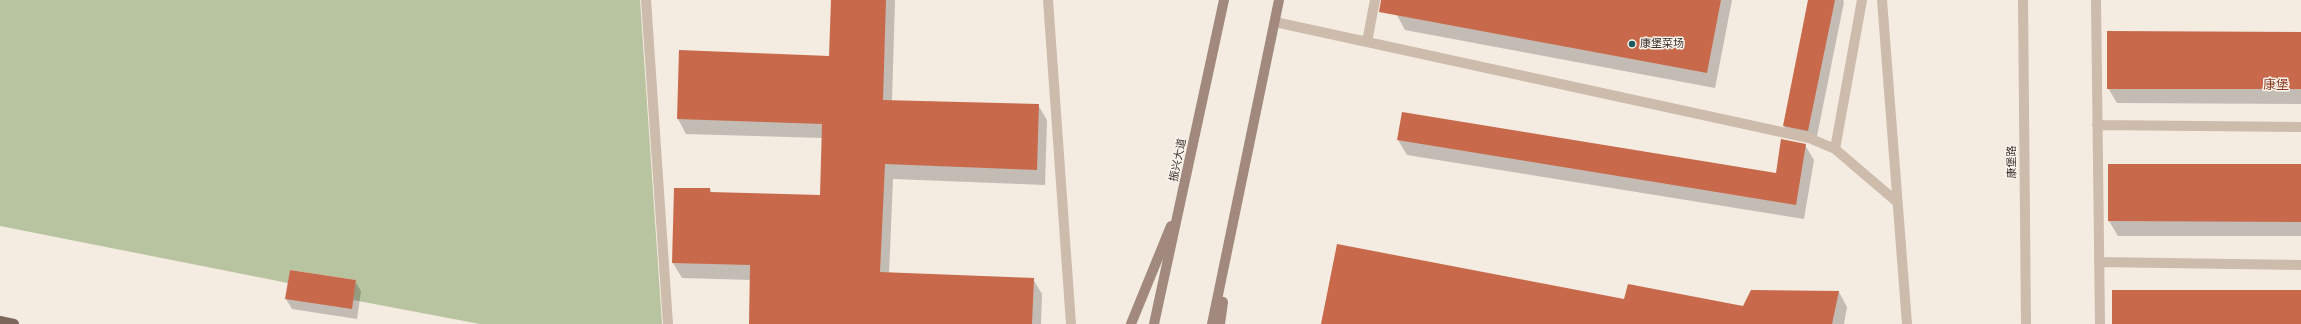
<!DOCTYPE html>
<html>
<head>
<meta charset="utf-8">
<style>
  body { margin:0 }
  canvas { display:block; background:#f4ebe1 }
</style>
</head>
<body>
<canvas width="2301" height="324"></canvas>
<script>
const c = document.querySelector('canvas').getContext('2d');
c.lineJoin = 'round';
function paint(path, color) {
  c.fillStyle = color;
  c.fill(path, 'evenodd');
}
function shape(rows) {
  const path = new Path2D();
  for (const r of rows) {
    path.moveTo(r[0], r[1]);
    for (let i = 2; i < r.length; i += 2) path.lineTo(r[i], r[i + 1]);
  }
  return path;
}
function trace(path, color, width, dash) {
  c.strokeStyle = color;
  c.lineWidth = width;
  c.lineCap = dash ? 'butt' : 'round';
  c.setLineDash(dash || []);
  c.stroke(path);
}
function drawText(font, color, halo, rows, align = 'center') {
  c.font = font + ' Inter,"Noto Sans SC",sans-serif';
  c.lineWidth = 3;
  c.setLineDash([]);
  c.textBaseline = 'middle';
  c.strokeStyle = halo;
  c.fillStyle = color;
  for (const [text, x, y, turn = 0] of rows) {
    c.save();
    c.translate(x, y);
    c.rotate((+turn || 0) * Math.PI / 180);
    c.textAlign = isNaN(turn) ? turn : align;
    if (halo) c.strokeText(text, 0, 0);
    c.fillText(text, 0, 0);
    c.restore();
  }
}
const green = shape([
  [0,0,640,0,662,324,480,324,353,300,356,280,290,270,288,283,0,226]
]);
const shadow = shape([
  [832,0,895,0,892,101,1038,105,1047,120,1045,185,893,179,889,274,1033,279,1042,294,1041,324,750,324,751,280,682,278,673,263,710,189,712,193,821,196,823,138,686,134,678,119,830,57],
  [1399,0,1732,0,1715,88,1405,30,1397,15],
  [1809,0,1843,0,1844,2,1816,141,1792,138,1784,126],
  [2301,33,2301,104,2117,103,2108,88],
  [1398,140,1777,174,1805,145,1814,160,1804,219,1407,155],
  [2109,165,2301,165,2301,236,2118,236,2109,221],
  [355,281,361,291,357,319,292,309,286,299],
  [1839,292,1847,307,1844,324,1322,324,1625,301,1743,307]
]);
const building = shape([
  [831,0,886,0,883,100,1039,104,1037,170,885,164,880,272,1034,278,1032,324,749,324,750,265,672,263,674,188,710,188,710,192,820,195,822,124,677,119,679,50,829,56],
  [1381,0,1721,0,1707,73,1379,12],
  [1808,0,1835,0,1808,131,1783,126],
  [2107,31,2301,32,2301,89,2107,89],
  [1402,112,1776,173,1781,139,1806,144,1796,205,1397,140],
  [2108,164,2301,164,2301,222,2108,221],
  [1337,244,1624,299,1628,284,1743,306,1751,290,1839,291,1832,324,1321,324],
  [290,270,356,280,352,309,285,299],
  [2112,290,2301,290,2301,324,2112,324]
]);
const service = shape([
  [646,0,668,324],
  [1048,0,1071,324],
  [1862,0,1835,149,1897,202],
  [1882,0,1907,324],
  [2096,0,2100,324],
  [1275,22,1809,138,1835,149],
  [1367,42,1375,0],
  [2097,125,2301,127],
  [2099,262,2301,265]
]);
const minor = shape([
  [2023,0,2026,324]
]);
const secondary = shape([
  [1131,324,1171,226],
  [1154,324,1224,0],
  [1212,324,1279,0],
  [1220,324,1223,302]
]);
const primary = shape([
  [0,321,14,324]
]);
const markers = [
  [1632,44,4,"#1f5a5e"]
];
const poiNames = [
  ["康堡菜场",1640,44]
];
const streetNames = [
  ["振兴大道",1178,160,-78],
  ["康堡路",2012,162,-91]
];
const quarterNames = [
  ["康堡",2276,85]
];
paint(green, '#b8c4a0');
paint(shadow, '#0003');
paint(building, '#c8694b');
trace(service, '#cdbbac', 10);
trace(minor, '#cdbbac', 10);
trace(secondary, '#a18a7d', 10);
trace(primary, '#7d675c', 10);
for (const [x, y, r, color] of markers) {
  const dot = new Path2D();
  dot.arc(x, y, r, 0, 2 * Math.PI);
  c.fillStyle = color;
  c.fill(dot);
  trace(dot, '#fbf5ee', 1.5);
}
drawText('11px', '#3b302b', '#fbf5ee', poiNames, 'left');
drawText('11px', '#3b302b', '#fbf5ee', streetNames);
drawText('13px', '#8c3b22', '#fbf5ee', quarterNames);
</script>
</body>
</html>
